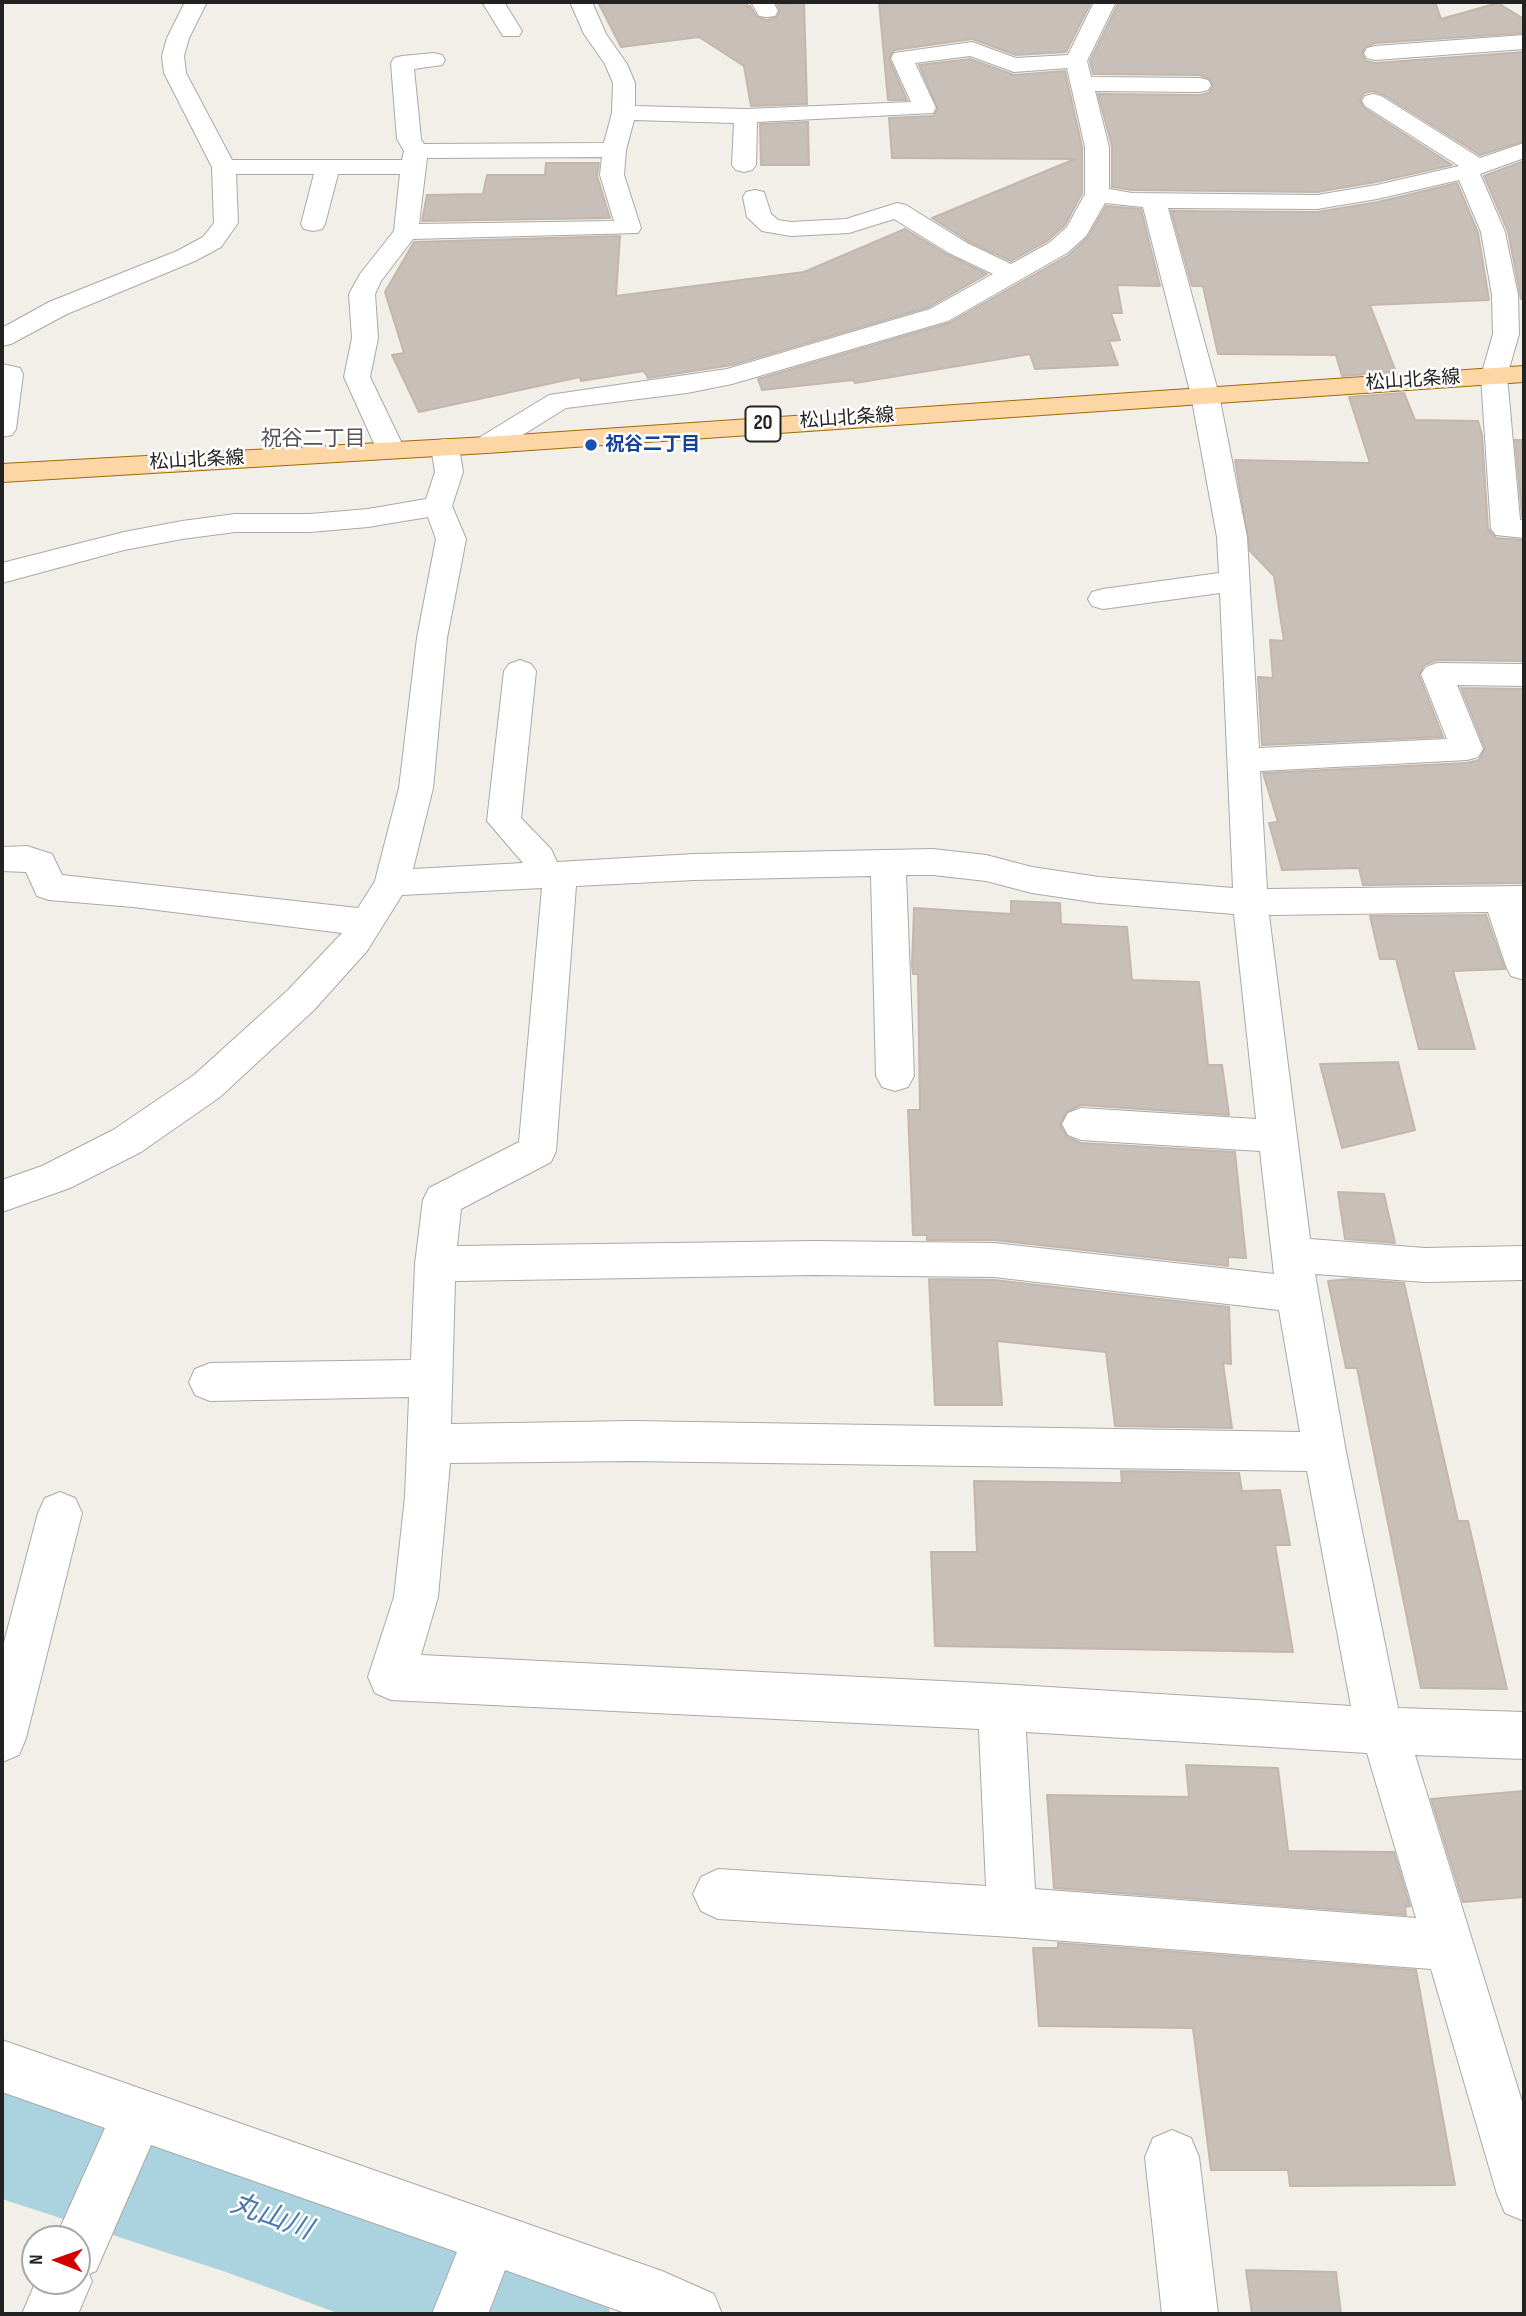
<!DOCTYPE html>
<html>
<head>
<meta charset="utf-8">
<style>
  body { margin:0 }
  #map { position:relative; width:1526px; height:2316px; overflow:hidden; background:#f2efe9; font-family:"Sofia Sans Condensed",sans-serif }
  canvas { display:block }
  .frame { position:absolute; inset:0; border:4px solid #222; pointer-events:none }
  .north { position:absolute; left:21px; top:2225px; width:70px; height:70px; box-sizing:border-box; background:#fff; border:2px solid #a7a7a7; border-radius:50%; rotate:271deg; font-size:19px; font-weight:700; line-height:28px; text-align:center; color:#222 }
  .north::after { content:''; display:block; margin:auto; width:24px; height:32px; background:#d40000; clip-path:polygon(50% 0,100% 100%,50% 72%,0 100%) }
</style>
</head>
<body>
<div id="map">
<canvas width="1526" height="2316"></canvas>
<div class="frame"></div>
<div class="north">N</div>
</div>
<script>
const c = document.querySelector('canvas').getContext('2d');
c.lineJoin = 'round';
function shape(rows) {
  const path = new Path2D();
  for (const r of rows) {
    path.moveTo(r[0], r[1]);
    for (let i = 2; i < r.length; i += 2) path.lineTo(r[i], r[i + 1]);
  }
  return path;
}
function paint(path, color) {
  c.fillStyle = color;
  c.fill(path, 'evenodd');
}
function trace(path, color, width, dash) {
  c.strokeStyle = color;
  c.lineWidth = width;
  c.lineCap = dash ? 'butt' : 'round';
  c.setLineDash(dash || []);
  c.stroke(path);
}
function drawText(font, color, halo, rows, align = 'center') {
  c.font = font + ' "Sofia Sans Condensed","Noto Sans JP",sans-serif';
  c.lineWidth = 5;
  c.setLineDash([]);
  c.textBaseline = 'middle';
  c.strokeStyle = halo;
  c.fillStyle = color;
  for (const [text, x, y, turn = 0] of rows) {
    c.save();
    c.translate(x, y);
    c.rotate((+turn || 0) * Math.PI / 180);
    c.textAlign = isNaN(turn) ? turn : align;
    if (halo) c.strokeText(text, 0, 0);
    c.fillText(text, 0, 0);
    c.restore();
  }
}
const river = shape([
  [2,2059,226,2130,538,2241,590,2262,611,2314,340,2314,226,2272,2,2199,2,2059]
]);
const building = shape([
  [598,2,747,2,747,7,750,6,757,17,767,20,777,17,780,10,777,4,804,2,807,104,751,106,744,66,699,37,621,47,598,2],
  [879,2,1091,2,1066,52,1016,55,972,39,894,50,889,59,907,100,888,100,879,2],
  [1119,2,1435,2,1441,19,1498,3,1524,19,1524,33,1375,43,1365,47,1362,54,1366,61,1375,63,1524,52,1524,141,1480,155,1382,94,1372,91,1364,93,1360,100,1364,108,1452,165,1376,182,1317,192,1132,190,1112,187,1112,146,1098,94,1200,95,1209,93,1213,86,1210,79,1200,75,1093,74,1090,61,1119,2],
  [970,59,1014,75,1065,71,1082,147,1082,193,1065,225,1047,241,1011,261,968,241,932,218,1075,159,892,158,889,118,933,116,938,109,919,65,970,59],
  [808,122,809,165,761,165,760,124,808,122],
  [1524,161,1524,299,1521,299,1508,231,1484,176,1524,161],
  [546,163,599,163,597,176,610,218,422,221,427,195,483,194,487,175,545,175,546,163],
  [1457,183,1478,233,1489,300,1370,305,1396,372,1342,376,1336,355,1218,354,1203,286,1192,286,1171,211,1317,212,1378,202,1457,183],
  [1106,206,1141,209,1160,286,1117,285,1122,313,1111,313,1120,340,1109,341,1118,365,1035,369,1030,354,855,383,853,380,762,390,758,379,949,323,1069,255,1088,237,1106,206],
  [905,229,948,255,987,274,929,307,732,365,648,378,644,371,581,381,580,377,419,412,392,355,404,353,385,292,414,242,620,236,616,296,804,272,905,229],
  [1404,393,1415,420,1478,421,1482,435,1488,529,1496,538,1524,540,1524,661,1437,660,1424,665,1419,675,1443,737,1262,745,1258,677,1273,678,1270,640,1284,641,1274,576,1250,551,1235,460,1370,463,1349,397,1404,393],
  [1515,440,1524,440,1524,517,1522,517,1515,440],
  [1461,688,1524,689,1524,883,1363,885,1359,868,1282,870,1269,823,1278,822,1263,773,1467,763,1479,760,1485,748,1461,688],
  [1011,901,1060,903,1061,924,1127,927,1132,980,1199,982,1208,1065,1222,1065,1229,1115,1081,1105,1066,1112,1060,1125,1067,1137,1081,1143,1235,1152,1246,1258,1228,1257,1228,1266,994,1240,927,1240,927,1235,913,1235,908,1110,920,1110,918,974,913,974,912,965,914,908,1011,914,1011,901],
  [1486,915,1505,969,1453,971,1475,1049,1419,1049,1396,959,1380,959,1370,916,1486,915],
  [1398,1062,1415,1130,1342,1148,1320,1064,1398,1062],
  [1338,1192,1384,1194,1395,1243,1345,1239,1338,1192],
  [929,1279,994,1280,1229,1307,1231,1364,1223,1363,1232,1428,1115,1426,1106,1352,997,1341,1002,1405,935,1405,929,1279],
  [1351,1279,1404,1283,1458,1521,1468,1521,1507,1689,1421,1688,1357,1368,1346,1368,1328,1281,1351,1279],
  [1121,1471,1239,1473,1242,1491,1280,1490,1290,1545,1275,1545,1293,1652,935,1646,931,1552,977,1552,974,1481,1122,1483,1121,1471],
  [1186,1765,1278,1768,1288,1851,1394,1852,1410,1906,1405,1907,1406,1915,1054,1888,1047,1795,1189,1797,1186,1765],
  [1524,1791,1524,1897,1463,1902,1431,1799,1524,1791],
  [1058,1943,1416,1970,1455,2185,1290,2186,1288,2170,1211,2170,1193,2028,1039,2026,1033,1948,1058,1948,1058,1943],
  [1246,2270,1336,2272,1341,2314,1252,2314,1246,2270]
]);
const minor = shape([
  [185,2,207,2,189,38,184,56,186,73,232,160,402,160,404,151,397,139,391,63,394,58,402,56,434,53,442,55,445,60,442,65,414,69,421,139,424,144,604,143,612,113,613,83,605,64,584,34,570,2,592,2,606,34,627,64,635,83,635,106,746,109,911,102,891,58,894,53,972,42,1016,58,1068,55,1094,2,1116,2,1087,61,1091,77,1200,78,1208,80,1211,85,1208,90,1200,92,1095,91,1109,147,1109,189,1132,193,1317,195,1377,185,1459,166,1365,106,1362,101,1365,96,1373,94,1381,96,1480,158,1524,143,1524,158,1480,174,1505,232,1518,295,1519,334,1507,376,1520,520,1524,520,1524,538,1496,535,1491,529,1481,376,1493,334,1492,295,1481,232,1459,180,1377,199,1317,209,1168,208,1219,395,1247,537,1259,748,1447,739,1421,674,1426,667,1437,663,1524,664,1524,686,1457,685,1483,749,1478,757,1467,760,1260,771,1267,889,1524,886,1524,980,1511,976,1506,966,1488,912,1269,915,1310,1239,1425,1248,1524,1246,1524,1280,1425,1282,1315,1274,1346,1452,1398,1708,1524,1712,1524,1759,1415,1755,1524,2108,1524,2221,1505,2213,1497,2194,1431,1969,1012,1937,718,1919,701,1911,693,1894,701,1877,718,1869,986,1886,979,1729,391,1700,375,1693,368,1677,394,1597,405,1497,409,1397,210,1401,195,1395,189,1382,195,1369,210,1363,411,1360,415,1264,423,1200,429,1188,519,1142,542,888,402,895,367,951,314,1010,220,1097,141,1152,70,1188,2,1212,2,1180,42,1166,113,1130,194,1075,288,990,342,933,133,907,49,900,37,896,26,872,2,871,2,847,27,846,52,854,62,875,358,908,375,881,399,788,417,638,436,539,428,517,368,527,310,532,235,532,182,539,124,550,2,583,2,563,124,532,182,521,235,514,310,514,368,509,426,499,435,472,431,447,435,441,445,439,455,441,459,447,463,472,452,506,466,539,447,638,433,788,413,869,523,863,487,821,504,671,509,664,520,660,531,664,536,671,521,818,551,849,557,862,694,854,933,849,986,855,1032,867,1099,877,1233,888,1220,593,1103,609,1092,606,1088,599,1092,592,1103,589,1219,573,1217,537,1191,395,1143,207,1105,203,1086,236,1067,253,948,321,732,384,687,393,566,408,497,451,487,453,477,451,473,445,477,439,549,395,727,369,930,309,993,274,949,253,894,219,849,233,791,236,762,231,747,217,743,197,746,192,755,190,764,192,771,214,778,220,791,222,846,219,897,203,906,205,967,243,1011,264,1049,243,1067,227,1085,194,1085,147,1067,68,1014,72,970,56,915,63,936,108,933,113,757,122,756,165,752,170,744,172,736,170,732,165,734,123,634,120,626,150,624,175,641,228,638,233,413,239,381,281,375,294,378,338,370,377,405,450,401,456,391,458,381,456,377,450,344,377,352,338,349,294,360,274,394,231,400,174,338,174,325,224,322,229,313,231,304,229,301,224,314,174,236,174,238,223,221,247,195,261,67,314,11,344,2,346,2,328,49,302,177,251,203,237,214,223,212,167,164,73,162,56,167,38,185,2],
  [602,157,600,175,614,221,419,224,427,158,602,157],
  [906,875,933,875,986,881,1032,893,1099,903,1234,914,1256,1119,1081,1108,1068,1113,1062,1124,1068,1135,1081,1140,1260,1151,1274,1274,994,1243,814,1241,457,1246,461,1209,551,1162,556,1151,576,886,694,880,871,876,876,1076,882,1087,895,1091,908,1087,914,1076,906,875],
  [814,1275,994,1277,1279,1310,1300,1432,632,1421,451,1424,455,1281,814,1275],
  [632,1461,1307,1471,1351,1706,1001,1684,421,1655,438,1597,450,1463,632,1461],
  [1026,1732,1367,1753,1416,1918,1035,1889,1026,1732],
  [482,2,504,2,522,31,519,36,503,36,482,2],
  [751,2,773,2,778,11,775,16,767,17,759,16,751,2],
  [1524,35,1524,49,1375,60,1367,58,1364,53,1367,48,1375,46,1524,35],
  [2,364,20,368,23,374,16,429,12,435,2,437,2,364],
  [60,1492,75,1498,82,1513,26,1738,19,1755,2,1762,2,1650,38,1513,45,1498,60,1492],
  [2,2040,662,2271,714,2294,722,2314,628,2314,505,2270,488,2314,432,2314,457,2252,151,2145,96,2271,89,2274,92,2281,78,2314,22,2314,36,2281,77,2281,77,2239,55,2239,105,2128,2,2092,2,2040],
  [1172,2130,1191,2138,1199,2157,1218,2314,1162,2314,1145,2157,1153,2138,1172,2130]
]);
const major = shape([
  [1524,366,1524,382,487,453,2,482,2,464,487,437,1524,366]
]);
const markers = [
  [591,445,7,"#1a4fb4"]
];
const farStreetnames = [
  ["松山北条線",1413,381,-4],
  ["松山北条線",847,419,-4],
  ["松山北条線",197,461,-3]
];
const farTransitnames = [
  ["祝谷二丁目",605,445]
];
const shields = [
  [763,424,35]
];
const shieldNames = [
  ["20",763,424]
];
const farNeighbourhoodnames = [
  ["祝谷二丁目",313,440]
];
const nearWaternames = [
  ["丸山川",271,2218,20]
];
paint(river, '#aad3df');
paint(building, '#c7bfb8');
trace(building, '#c4b6ab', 2);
trace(minor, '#a9a9a9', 2);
trace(major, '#a06b00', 2);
paint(minor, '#fff');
paint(major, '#fcd6a4');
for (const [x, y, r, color] of markers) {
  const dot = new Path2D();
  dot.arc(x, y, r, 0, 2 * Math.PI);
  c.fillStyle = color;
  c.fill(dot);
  trace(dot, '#fff', 2.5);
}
drawText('19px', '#222', '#fff', farStreetnames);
drawText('bold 19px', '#164399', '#fff', farTransitnames, 'left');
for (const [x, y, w] of shields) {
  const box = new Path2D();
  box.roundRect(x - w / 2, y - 17.5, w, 35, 5);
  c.fillStyle = '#fff';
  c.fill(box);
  trace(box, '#222', 2);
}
drawText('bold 21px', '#222', null, shieldNames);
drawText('21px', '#555', '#fff', farNeighbourhoodnames);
drawText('italic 28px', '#4a7aab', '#fff', nearWaternames);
</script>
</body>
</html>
